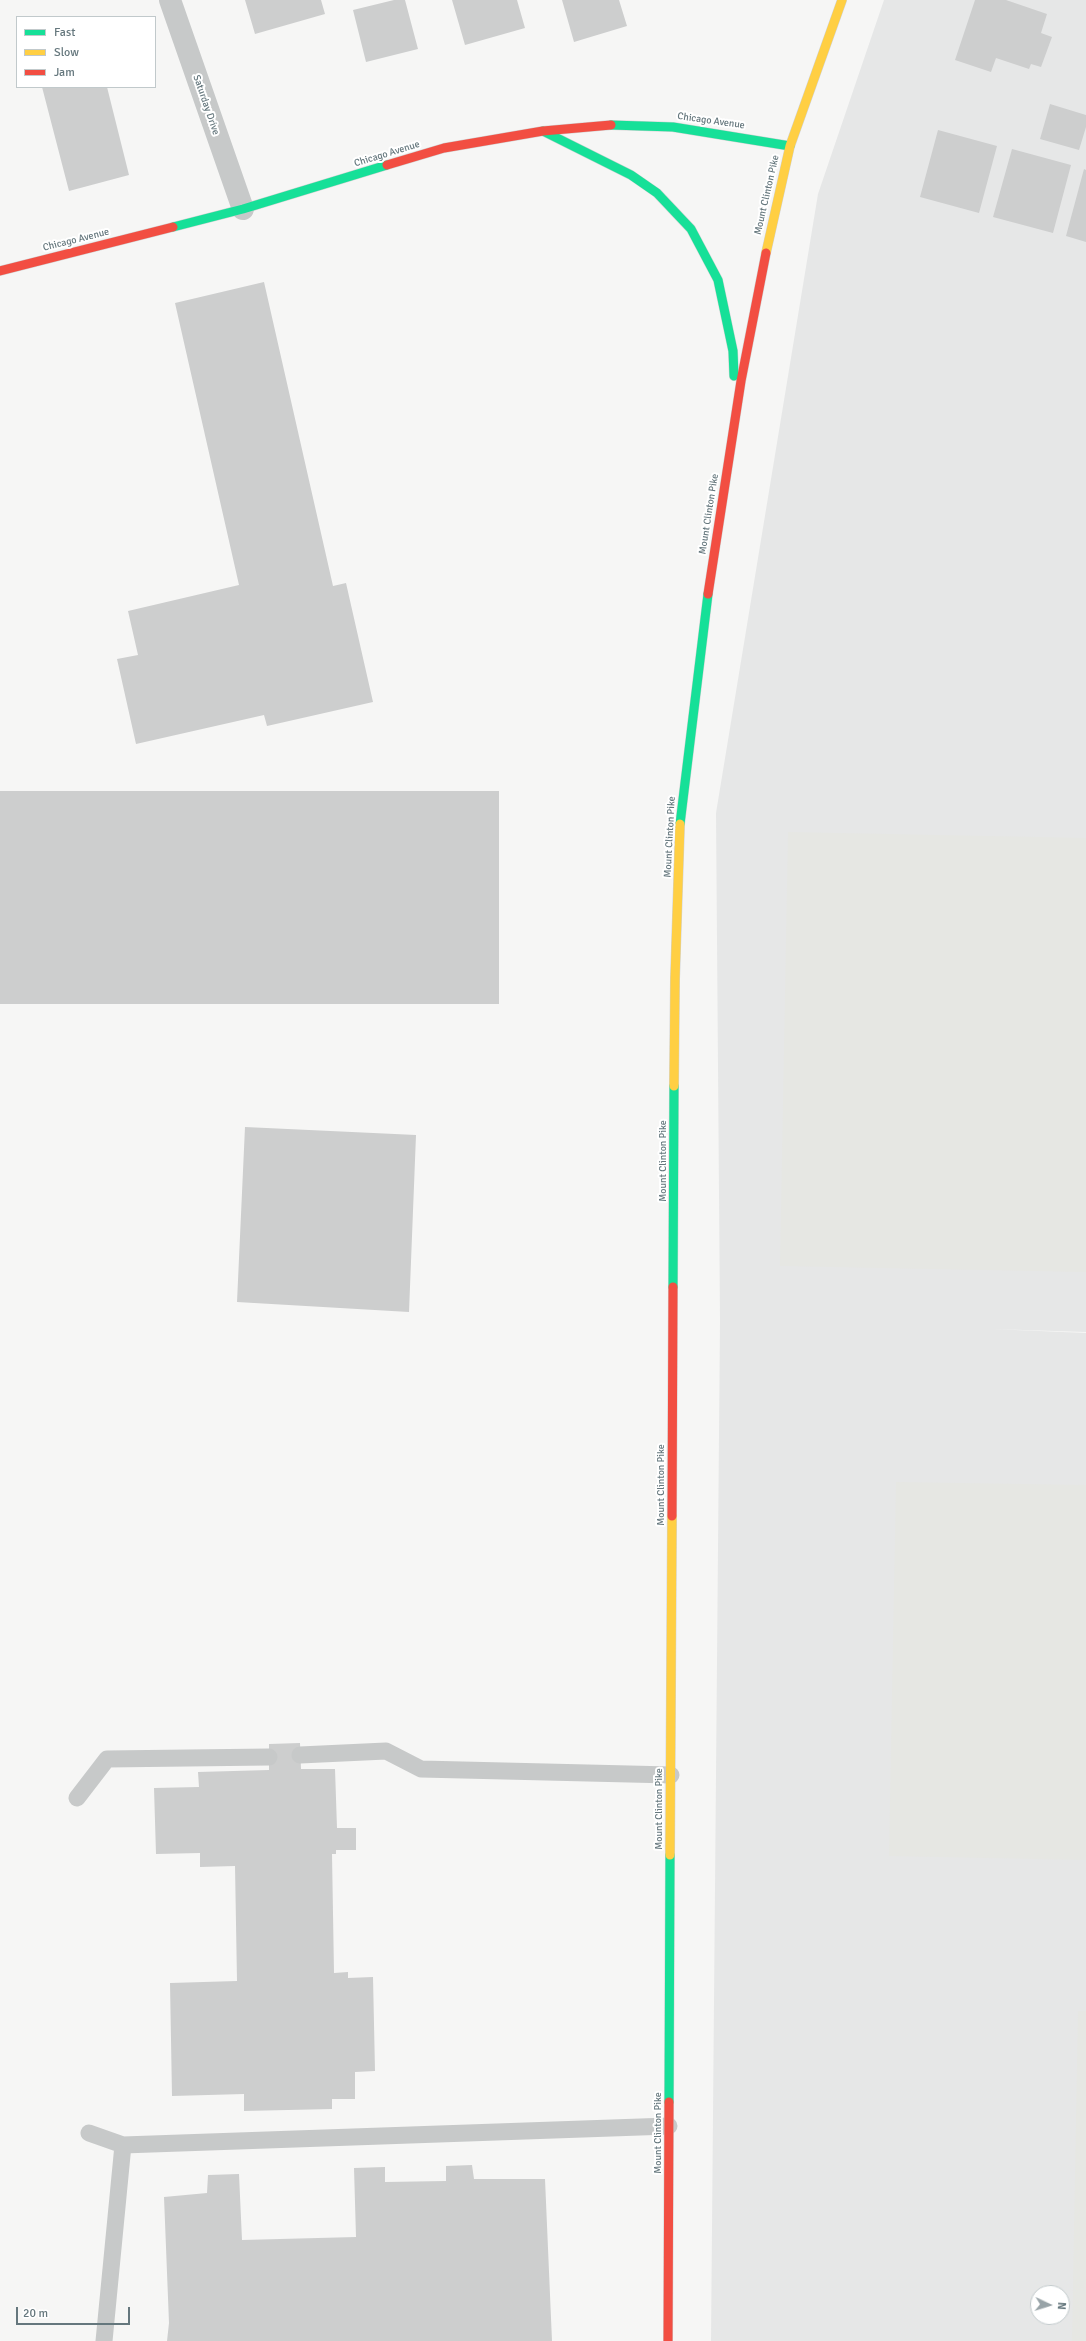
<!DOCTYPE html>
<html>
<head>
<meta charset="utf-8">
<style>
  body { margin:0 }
  #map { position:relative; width:1086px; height:2341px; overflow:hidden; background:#f6f6f5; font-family:Signika,sans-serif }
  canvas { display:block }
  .legend { position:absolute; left:16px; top:16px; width:140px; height:72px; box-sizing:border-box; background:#fff; border:1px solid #c1c9cb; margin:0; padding:5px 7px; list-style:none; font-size:12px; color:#65777d }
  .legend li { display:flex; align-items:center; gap:8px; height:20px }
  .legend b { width:20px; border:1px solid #c1c9cb }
  .north { position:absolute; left:1030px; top:2285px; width:40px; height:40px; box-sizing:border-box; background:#fff; border:1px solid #c1c9cb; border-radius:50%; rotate:94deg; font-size:11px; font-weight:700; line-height:16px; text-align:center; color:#65777d }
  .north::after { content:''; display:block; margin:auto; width:14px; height:18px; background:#98a3a7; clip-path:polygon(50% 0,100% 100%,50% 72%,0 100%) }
  .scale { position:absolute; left:16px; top:2307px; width:114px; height:18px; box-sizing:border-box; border:2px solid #65777d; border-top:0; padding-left:5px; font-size:12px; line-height:14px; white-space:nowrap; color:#65777d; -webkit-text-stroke:3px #fff; paint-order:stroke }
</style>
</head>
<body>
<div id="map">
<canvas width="1086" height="2341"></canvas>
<ul class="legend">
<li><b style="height:5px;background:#16e098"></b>Fast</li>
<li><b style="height:5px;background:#ffcf43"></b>Slow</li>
<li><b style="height:5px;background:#f24e42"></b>Jam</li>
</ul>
<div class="north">N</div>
<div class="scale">20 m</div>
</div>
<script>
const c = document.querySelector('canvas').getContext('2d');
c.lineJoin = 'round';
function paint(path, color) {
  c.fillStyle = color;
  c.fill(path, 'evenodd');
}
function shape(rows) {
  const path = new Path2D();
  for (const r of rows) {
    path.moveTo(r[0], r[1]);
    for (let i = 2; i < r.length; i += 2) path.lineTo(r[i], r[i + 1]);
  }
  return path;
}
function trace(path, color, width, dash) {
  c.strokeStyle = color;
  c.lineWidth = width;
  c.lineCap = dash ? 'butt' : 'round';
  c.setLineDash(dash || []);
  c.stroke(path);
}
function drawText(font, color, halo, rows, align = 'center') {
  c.font = font + ' Signika,sans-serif';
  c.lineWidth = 4;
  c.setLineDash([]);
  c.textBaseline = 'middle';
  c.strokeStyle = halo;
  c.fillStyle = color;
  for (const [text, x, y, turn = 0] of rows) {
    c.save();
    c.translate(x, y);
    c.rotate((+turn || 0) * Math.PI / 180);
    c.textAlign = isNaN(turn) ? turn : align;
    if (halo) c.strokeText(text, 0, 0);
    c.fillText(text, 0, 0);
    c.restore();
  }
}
const built = shape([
  [884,0,1086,0,1086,1332,992,1329,1086,1333,1086,2341,711,2341,720,1321,716,813,818,194],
  [1038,2293,1062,2293,1062,2317,1038,2317]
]);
const green = shape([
  [788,832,1086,838,1086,1272,780,1266],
  [896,1482,1086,1485,1086,1860,889,1856],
  [1078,2011,1086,2011,1086,2341,1072,2341]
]);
const building = shape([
  [245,0,321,0,325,14,255,34],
  [394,0,405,0,418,49,366,62,353,10],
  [452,0,517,0,525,28,465,45],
  [562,0,619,0,627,26,574,42],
  [975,0,1006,0,1047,14,1041,33,1052,37,1041,67,1031,64,1029,69,996,58,991,72,955,60],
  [42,87,107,87,129,175,69,191],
  [1050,104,1086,115,1086,127,1079,150,1040,139],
  [938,130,997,146,979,213,920,197],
  [1012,149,1071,165,1053,233,993,217],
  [1084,169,1086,170,1086,242,1066,236],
  [264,282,333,586,346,583,373,702,267,726,264,715,136,744,117,659,138,655,128,611,239,585,175,303],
  [0,791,499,791,499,1004,0,1004],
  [245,1127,416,1135,409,1312,237,1302],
  [300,1743,301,1769,335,1769,337,1828,356,1828,356,1850,336,1850,336,1854,332,1854,334,1973,348,1972,348,1978,373,1977,375,2071,355,2072,355,2099,332,2099,332,2109,244,2111,244,2094,172,2096,170,1983,237,1981,235,1866,200,1867,200,1853,156,1854,154,1788,199,1787,198,1772,269,1770,269,1744],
  [472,2165,474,2179,545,2179,552,2341,167,2341,169,2323,164,2197,207,2193,208,2175,239,2174,242,2240,356,2237,354,2168,385,2167,385,2182,446,2181,446,2166]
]);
const lane = shape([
  [300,1755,386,1751,421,1769,671,1775],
  [77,1798,107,1759,269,1757],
  [89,2133,123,2145],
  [104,2341,123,2145,669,2126]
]);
const street = shape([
  [170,0,243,209]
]);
const fast = shape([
  [611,125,673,127,790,146],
  [543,131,631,175,657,193,691,229,718,280,733,351,734,376],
  [173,227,243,209,387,165],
  [680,824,708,594],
  [673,1287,674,1086],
  [669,2102,670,1855]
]);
const slow = shape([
  [766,253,790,146,842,0],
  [674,1086,675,979,680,824],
  [670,1855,672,1516]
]);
const jam = shape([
  [387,165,444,148,543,131,611,125],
  [0,271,173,227],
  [708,594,741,381,766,253],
  [672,1516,673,1287],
  [668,2341,669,2102]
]);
const streetNames = [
  ["Saturday Drive",206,105,71],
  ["Chicago Avenue",711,121,8],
  ["Chicago Avenue",387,154,-17],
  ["Mount Clinton Pike",767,195,-77],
  ["Chicago Avenue",76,240,-14],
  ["Mount Clinton Pike",709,514,-81],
  ["Mount Clinton Pike",670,837,-87],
  ["Mount Clinton Pike",663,1161,-90],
  ["Mount Clinton Pike",661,1485,-90],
  ["Mount Clinton Pike",659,1809,-90],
  ["Mount Clinton Pike",658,2133,-90]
];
paint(built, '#e6e7e7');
paint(green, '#e6e7e3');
paint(building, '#cdcece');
trace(fast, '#d1d2d2', 10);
trace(slow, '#d1d2d2', 10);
trace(jam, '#d1d2d2', 10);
trace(lane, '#c7c9c9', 17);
trace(street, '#c7c9c9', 22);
trace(fast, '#16e098', 9);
trace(slow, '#ffcf43', 9);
trace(jam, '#f24e42', 9);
drawText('10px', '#65777d', '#fff', streetNames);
</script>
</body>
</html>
